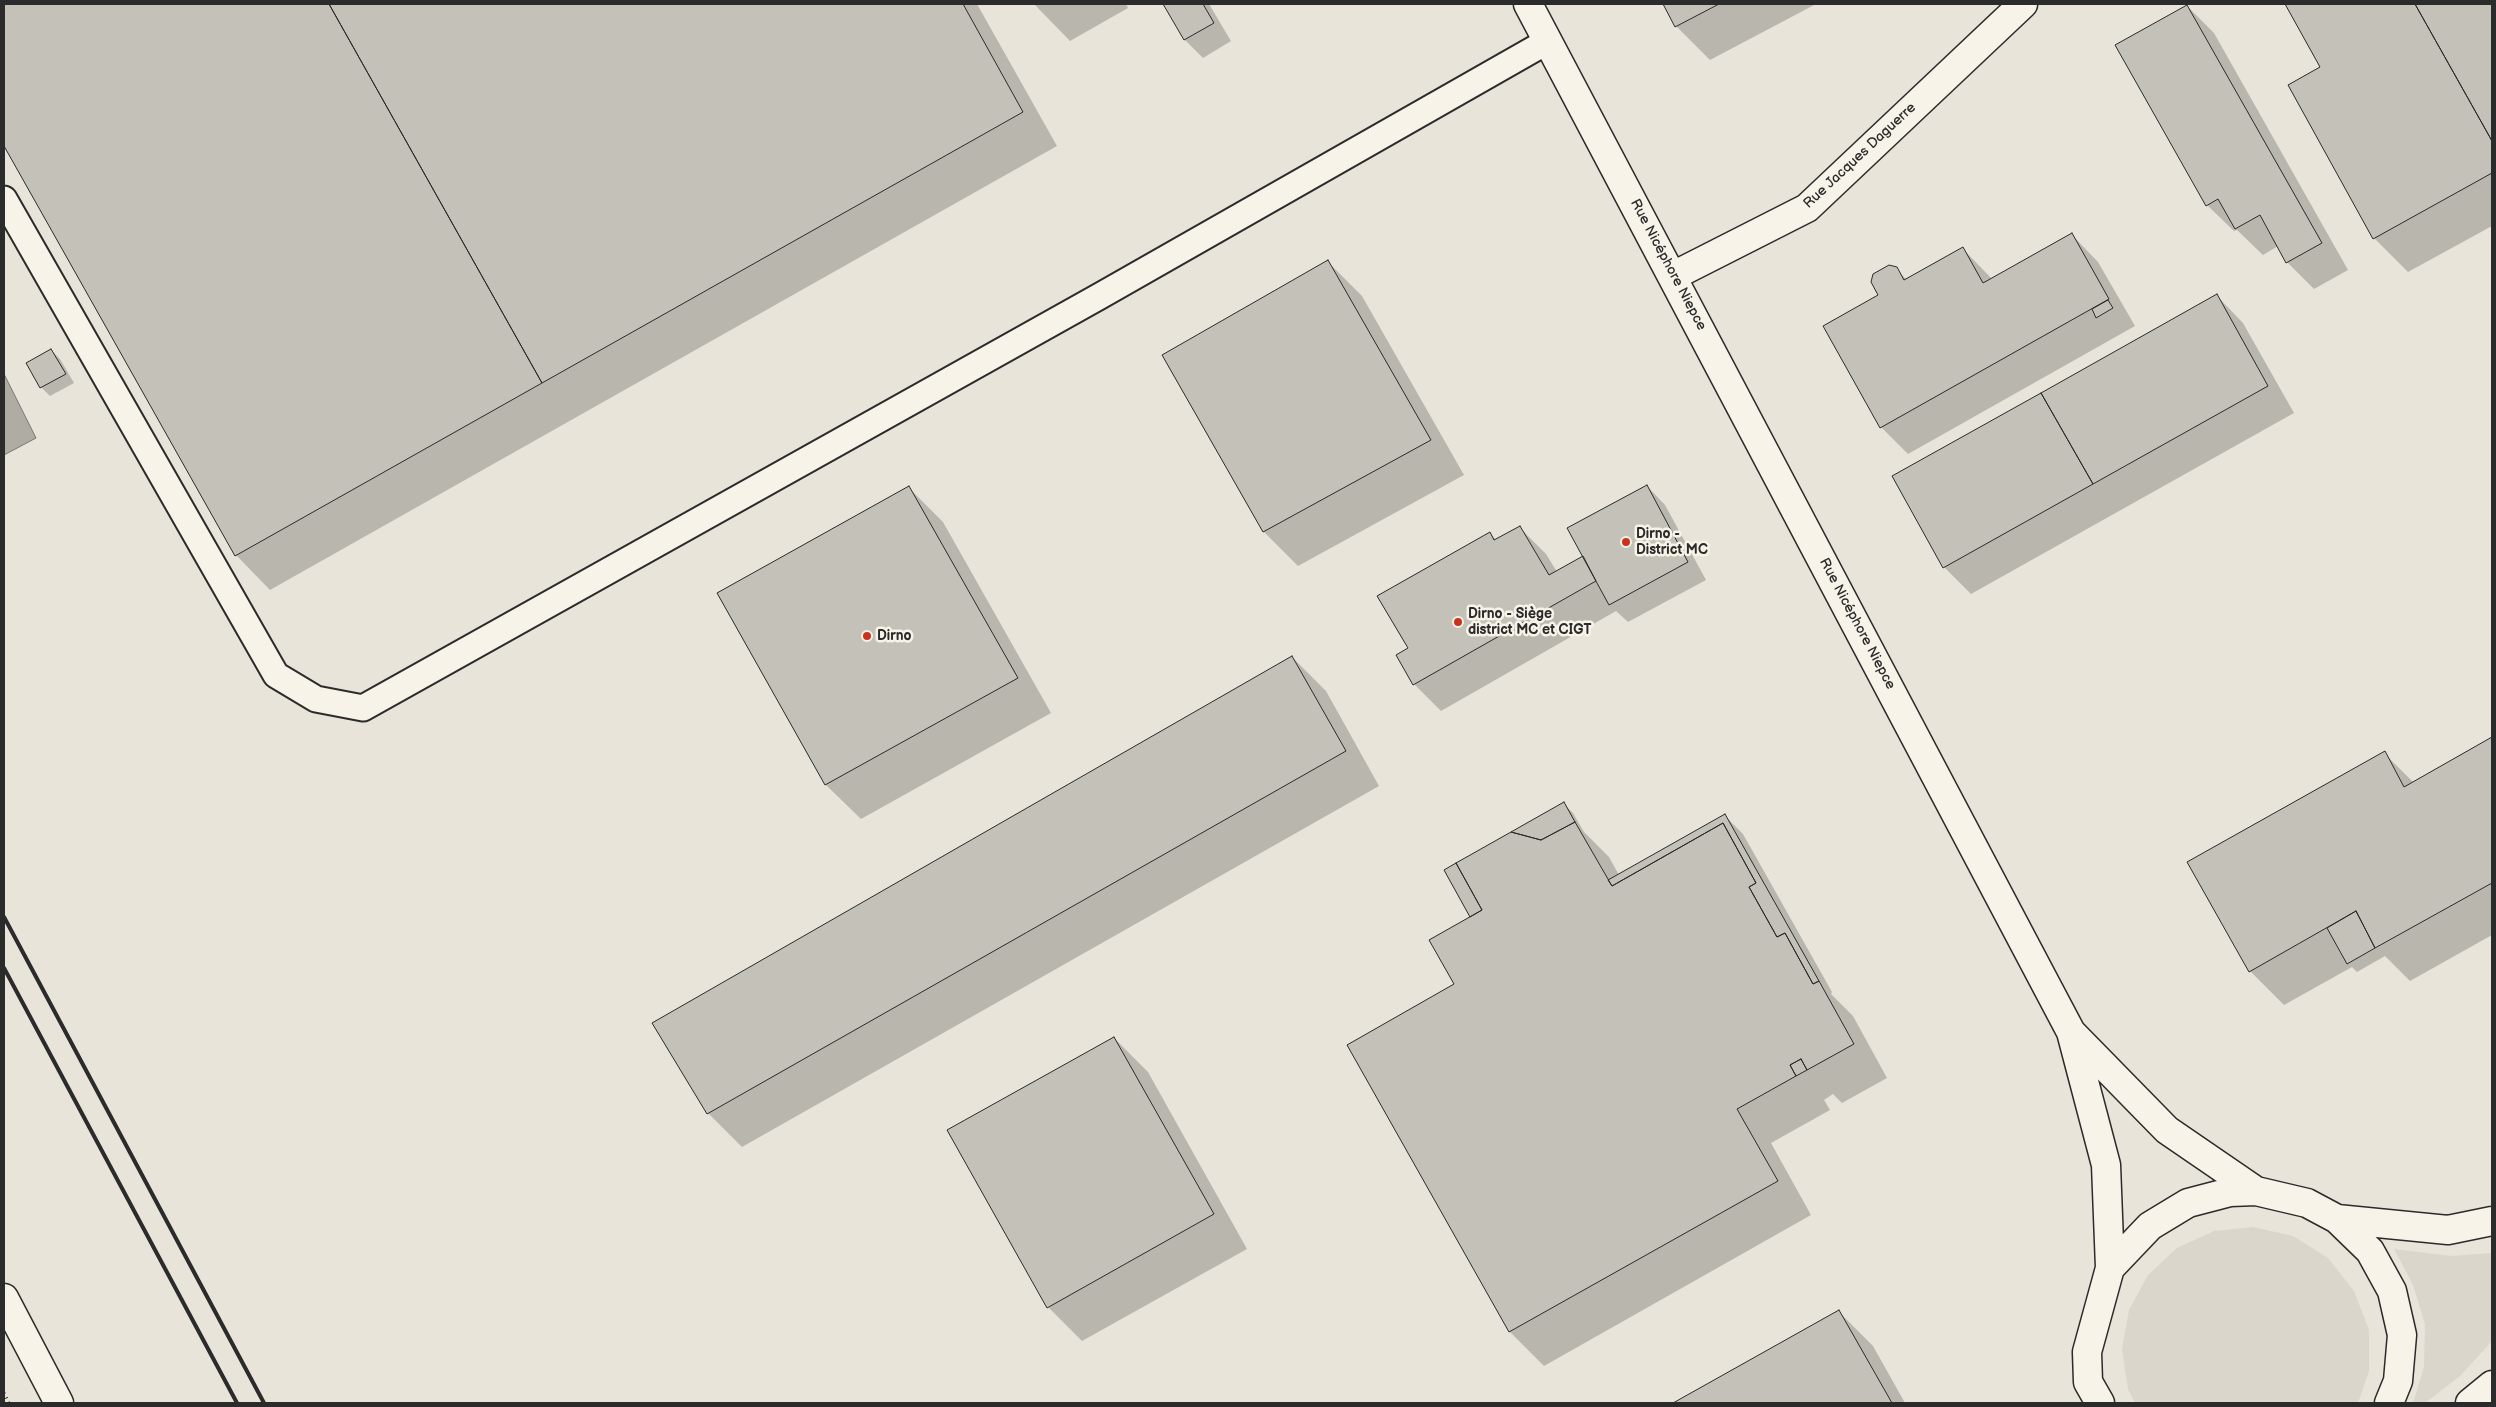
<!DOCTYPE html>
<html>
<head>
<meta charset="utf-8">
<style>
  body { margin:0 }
  #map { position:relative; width:2496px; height:1407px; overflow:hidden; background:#f7f3e8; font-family:"Balsamiq Sans",sans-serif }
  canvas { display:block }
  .frame { position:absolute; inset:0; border:5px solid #2b2b2b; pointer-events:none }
</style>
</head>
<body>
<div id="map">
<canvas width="2496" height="1407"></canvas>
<div class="frame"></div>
</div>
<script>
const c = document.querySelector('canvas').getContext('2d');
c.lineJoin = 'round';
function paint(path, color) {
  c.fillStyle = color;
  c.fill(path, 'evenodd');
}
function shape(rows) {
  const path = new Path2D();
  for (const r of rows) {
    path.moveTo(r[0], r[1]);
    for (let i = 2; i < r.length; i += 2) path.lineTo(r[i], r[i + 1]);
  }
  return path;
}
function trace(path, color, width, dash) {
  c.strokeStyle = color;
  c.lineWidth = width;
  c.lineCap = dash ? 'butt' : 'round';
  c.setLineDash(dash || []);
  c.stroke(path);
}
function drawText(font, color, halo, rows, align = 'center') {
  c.font = font + ' "Balsamiq Sans",sans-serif';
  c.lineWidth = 5;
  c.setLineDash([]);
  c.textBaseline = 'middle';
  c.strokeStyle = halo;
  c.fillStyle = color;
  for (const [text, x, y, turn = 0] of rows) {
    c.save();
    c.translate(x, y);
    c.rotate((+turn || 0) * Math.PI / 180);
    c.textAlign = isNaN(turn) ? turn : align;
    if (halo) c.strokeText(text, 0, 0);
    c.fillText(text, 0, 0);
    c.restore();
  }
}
const built = shape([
  [4,4,2492,4,2492,1403,4,1403]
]);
const green = shape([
  [2253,1227,2293,1236,2328,1258,2354,1291,2369,1330,2369,1371,2358,1403,2135,1403,2128,1389,2122,1349,2129,1310,2148,1275,2177,1248,2214,1231],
  [2394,1249,2451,1256,2492,1253,2492,1341,2460,1376,2425,1403,2413,1403,2424,1367,2425,1324,2413,1285]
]);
const water = shape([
  [4,374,36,438,4,455,4,374]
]);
const shadow = shape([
  [4,4,977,4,1057,146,270,590,236,555,4,143],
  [1034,4,1126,4,1128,8,1070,41],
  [1164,4,1209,4,1231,41,1203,58,1185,40],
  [1664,4,1816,4,1710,60,1676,26],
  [2286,4,2492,4,2492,226,2408,272,2374,238,2290,85,2322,67],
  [2187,6,2214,33,2348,270,2314,289,2287,262,2278,246,2263,255,2237,230,2234,231,2207,205],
  [2072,235,2098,262,2135,326,1908,454,1881,427,1880,295,1896,269,1907,280,1963,249,1992,279],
  [1328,262,1362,296,1464,475,1298,566,1264,532,1163,355],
  [2217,296,2243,323,2294,413,1971,594,1944,567],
  [51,350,60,359,74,383,50,396,41,387],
  [1647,486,1665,505,1706,580,1628,622,1616,611,1441,711,1414,684,1490,533,1496,540,1519,527,1546,554,1557,572,1584,557],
  [909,488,943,522,1051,713,861,819,826,785,719,593],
  [1292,657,1326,691,1379,786,742,1147,708,1113],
  [2492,739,2492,935,2410,981,2385,956,2357,972,2352,967,2284,1005,2250,971,2384,753,2414,783],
  [1564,804,1573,813,1584,832,1609,857,1619,875,1725,816,1743,834,1832,992,1831,994,1853,1016,1887,1078,1842,1103,1833,1094,1824,1100,1830,1110,1771,1143,1811,1215,1544,1366,1510,1332,1349,1045,1455,985,1472,917],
  [1114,1038,1148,1072,1247,1249,1082,1341,1048,1307],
  [1839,1312,1873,1346,1905,1403,1675,1403]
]);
const building = shape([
  [4,4,329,4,542,383,235,556,4,146,4,4],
  [329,4,963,4,1023,112,542,383,329,4],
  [1163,4,1203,4,1214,23,1184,40,1163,4],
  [1663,4,1719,4,1675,27,1663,4],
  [2285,4,2415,4,2492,141,2492,173,2373,239,2288,85,2320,67,2285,4],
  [2415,4,2492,4,2492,141,2415,4],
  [2187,5,2322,243,2286,263,2260,215,2235,229,2218,199,2206,206,2115,45,2187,5],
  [2072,233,2109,299,1880,428,1823,326,1878,295,1871,282,1873,274,1889,265,1897,267,1904,280,1963,247,1983,283,2072,233],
  [1328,260,1431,440,1263,532,1162,355,1328,260],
  [2217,294,2268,386,2093,484,2041,393,2217,294],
  [2108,300,2113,308,2096,318,2092,309,2108,300],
  [51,349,66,374,40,388,26,363,51,349],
  [2041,393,2093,484,1943,568,1892,476,2041,393],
  [1647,485,1688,562,1609,605,1567,528,1647,485],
  [909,486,1018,678,825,785,717,593,909,486],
  [1520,526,1549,575,1583,556,1596,581,1413,685,1396,655,1408,648,1377,596,1490,532,1494,540,1520,526],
  [1292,656,1346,751,707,1114,652,1023,1292,656],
  [2492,737,2492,883,2375,948,2356,911,2249,972,2187,862,2385,751,2404,787,2492,737],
  [1564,802,1575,822,1541,840,1511,832,1564,802],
  [1725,814,1819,981,1813,984,1785,933,1777,937,1749,887,1756,883,1723,823,1612,886,1608,880,1725,814],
  [1575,822,1612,886,1723,823,1756,883,1749,887,1777,937,1785,933,1813,984,1819,981,1854,1044,1807,1070,1801,1059,1790,1065,1796,1076,1737,1109,1778,1181,1509,1332,1347,1045,1454,984,1429,940,1482,910,1456,863,1511,832,1541,840,1575,822],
  [1456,863,1482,910,1470,917,1444,870,1456,863],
  [2356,911,2375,948,2347,964,2327,928,2356,911],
  [1114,1037,1214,1214,1047,1308,947,1130,1114,1037],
  [1801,1059,1807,1070,1796,1076,1790,1065,1801,1059],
  [1839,1310,1892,1403,1673,1403,1839,1310]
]);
const path = shape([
  [4,1393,9,1403]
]);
const service = shape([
  [4,199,276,675,316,699,363,708,1100,296,1548,41]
]);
const minor = shape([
  [1528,4,2071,1032,2106,1165,2110,1268],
  [1673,276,1807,208,2023,4],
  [2072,1033,2167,1130,2256,1191],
  [2337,1219,2448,1230,2492,1221],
  [4,1298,59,1403],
  [2100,1403,2088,1382,2087,1352,2110,1268,2150,1226,2188,1203,2230,1192,2256,1191,2307,1203,2337,1219,2370,1251,2392,1291,2402,1335,2398,1381,2389,1403],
  [2470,1403,2492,1385]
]);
const rail = shape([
  [4,917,264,1403],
  [4,968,237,1403]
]);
const markers = [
  [1626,542,5,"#c8321e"],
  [1458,622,5,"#c8321e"],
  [867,636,5,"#c8321e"]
];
const streetNames = [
  ["Rue Jacques Daguerre",1860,156,-43],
  ["Rue Nicéphore Niepce",1668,265,62],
  ["Rue Nicéphore Niepce",1857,624,62]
];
const poiNames = [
  ["Dirno -",1636,534],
  ["District MC",1636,550],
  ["Dirno - Siège",1468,614],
  ["district MC et CIGT",1468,630],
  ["Dirno",877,636]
];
paint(built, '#e8e4da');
paint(green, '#dad6cc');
paint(water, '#afaca4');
trace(water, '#7a7874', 1);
paint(shadow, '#0003');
paint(building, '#c4c1b9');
trace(building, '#2b2b2b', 1);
trace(service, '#2b2b2b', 29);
trace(minor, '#2b2b2b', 31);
trace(path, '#2b2b2b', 3, [1, 4]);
trace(service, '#f7f3e8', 25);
trace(minor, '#f7f3e8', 28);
trace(rail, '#2b2b2b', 4);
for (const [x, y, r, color] of markers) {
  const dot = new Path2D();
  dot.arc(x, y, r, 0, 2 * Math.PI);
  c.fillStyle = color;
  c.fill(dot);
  trace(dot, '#f7f3e8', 2);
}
drawText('14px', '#2b2b2b', '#f7f3e8', streetNames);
drawText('bold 14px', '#2b2b2b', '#f7f3e8', poiNames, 'left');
</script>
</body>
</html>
